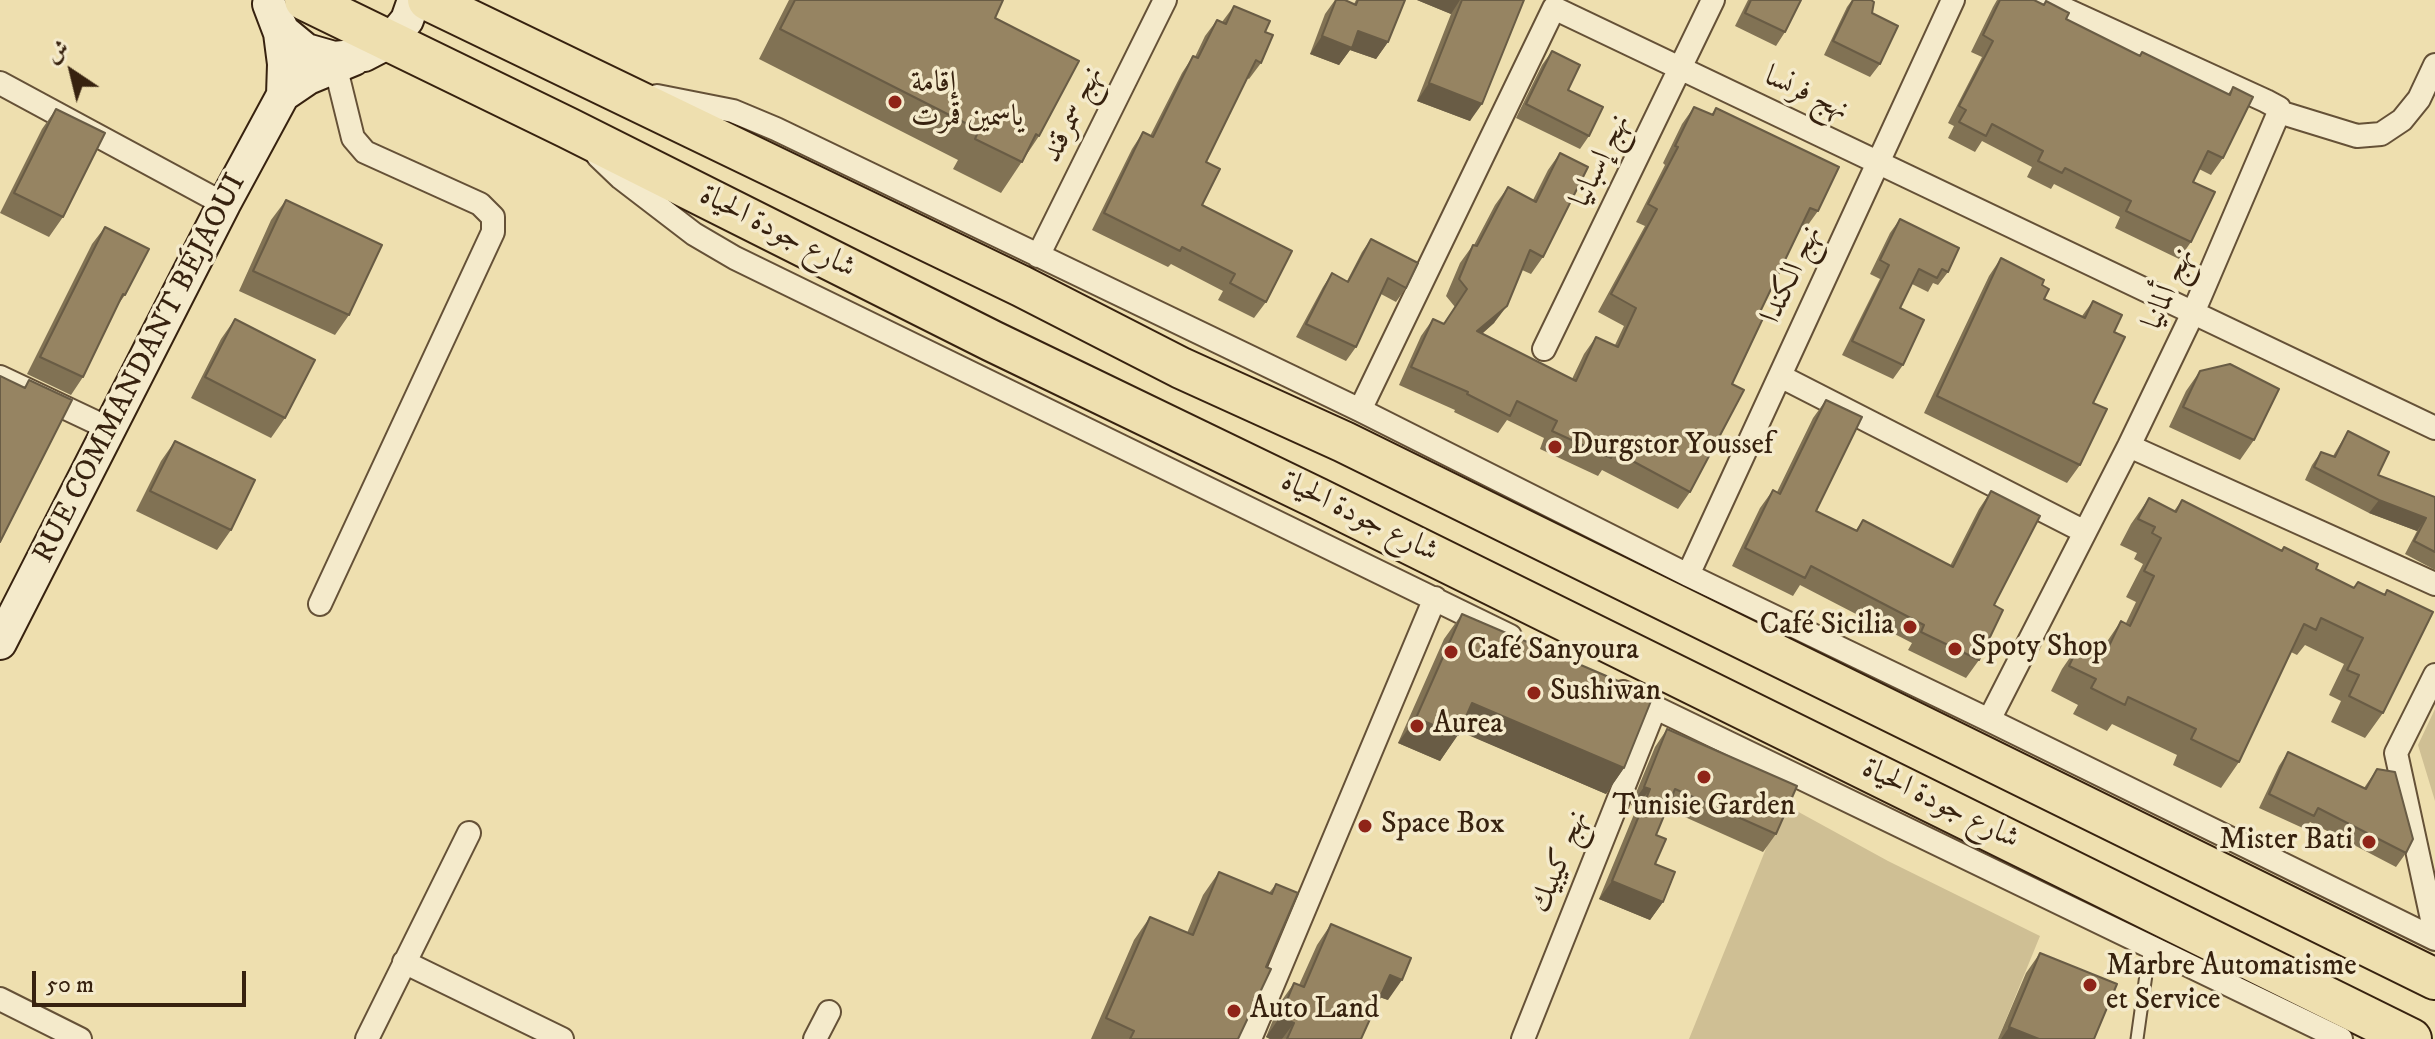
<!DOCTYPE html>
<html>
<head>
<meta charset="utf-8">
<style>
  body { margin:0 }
  #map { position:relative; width:2435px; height:1039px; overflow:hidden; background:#eedfaf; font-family:"IM FELL DW Pica",Amiri,serif }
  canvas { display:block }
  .north { position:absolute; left:32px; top:32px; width:80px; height:80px; -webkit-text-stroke:6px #f4eacb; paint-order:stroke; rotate:325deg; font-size:22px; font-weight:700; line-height:32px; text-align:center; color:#37220f }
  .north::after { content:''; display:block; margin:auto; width:28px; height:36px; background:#37220f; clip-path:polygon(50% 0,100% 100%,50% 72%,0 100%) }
  .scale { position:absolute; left:32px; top:971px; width:214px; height:36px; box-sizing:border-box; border:4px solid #37220f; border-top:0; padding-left:10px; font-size:24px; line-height:28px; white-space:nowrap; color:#37220f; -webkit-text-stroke:6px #f4eacb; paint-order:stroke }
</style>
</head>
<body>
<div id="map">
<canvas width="2435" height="1039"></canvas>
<div class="north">ش</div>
<div class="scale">50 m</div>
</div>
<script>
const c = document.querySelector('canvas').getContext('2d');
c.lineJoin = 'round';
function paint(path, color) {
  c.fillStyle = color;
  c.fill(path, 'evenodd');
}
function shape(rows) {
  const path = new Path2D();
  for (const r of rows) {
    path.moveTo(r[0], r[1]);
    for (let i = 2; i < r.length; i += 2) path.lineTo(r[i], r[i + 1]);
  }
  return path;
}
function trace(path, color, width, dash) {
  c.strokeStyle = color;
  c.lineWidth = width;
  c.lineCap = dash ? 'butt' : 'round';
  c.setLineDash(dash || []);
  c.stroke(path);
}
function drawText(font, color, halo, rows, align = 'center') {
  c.font = font + ' "IM FELL DW Pica",Amiri,serif';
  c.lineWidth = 7;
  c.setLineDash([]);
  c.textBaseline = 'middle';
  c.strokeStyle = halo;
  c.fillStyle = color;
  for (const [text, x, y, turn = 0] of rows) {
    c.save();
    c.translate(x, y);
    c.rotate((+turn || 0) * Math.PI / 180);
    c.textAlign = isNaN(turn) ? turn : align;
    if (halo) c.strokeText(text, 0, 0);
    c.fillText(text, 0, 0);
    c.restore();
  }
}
const green = shape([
  [2435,709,2435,801,2418,745],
  [1784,804,1888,861,2040,936,1998,1039,1689,1039]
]);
const lane = shape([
  [2137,1039,2150,946]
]);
const street = shape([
  [2045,0,2266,101,2279,108,2279,112,2357,136,2381,134,2402,120,2419,99,2435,65],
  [0,83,224,204],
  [657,96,733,111,776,129,1360,410,1688,575,1989,720,2435,939],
  [598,156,621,178,694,234,735,258,1510,636],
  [1038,256,1165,0],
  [1544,349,1713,0],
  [1780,376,2085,532],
  [0,377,110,429],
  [1360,410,1554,8,2435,428],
  [2129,446,2435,584],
  [1688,575,1953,0],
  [320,604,493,232,493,217,480,204,365,152,353,138,335,65],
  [2435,675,2396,753,2435,933],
  [1623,692,2341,1039],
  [1989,720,2129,446,2193,313,2279,112],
  [404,962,562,1039],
  [0,999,80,1039],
  [367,1039,469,833],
  [815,1039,829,1012],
  [1250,1039,1435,598],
  [1523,1039,1655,708]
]);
const secondary = shape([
  [276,17,283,31,306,50,334,58,364,55,389,42,407,20,414,0],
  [283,95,308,78,354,59],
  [0,643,224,204,283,95,284,64,280,33,269,4]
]);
const highway = shape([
  [305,0,568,128,992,341,1317,498,2411,1039],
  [428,0,1021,286,1181,368,1344,442,2435,979]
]);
const wall = shape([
  [789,0,1003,0,995,18,1039,136,1001,193,953,169,958,160,759,59],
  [1335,0,1345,0,1354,4,1356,0,1405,0,1388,42,1376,59,1350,50,1339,65,1310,54,1325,14],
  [1417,0,1524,0,1470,121,1417,101,1451,14],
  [1748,0,1801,0,1785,32,1776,46,1735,26],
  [1852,0,1871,0,1880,64,1870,77,1824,55,1847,7],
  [1997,0,2034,0,2066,19,2139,56,2142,52,2228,94,2233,87,2223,158,2211,175,2199,169,2193,182,2191,242,2179,259,2115,228,2120,217,2054,184,2051,189,2027,177,2032,167,1982,141,1975,152,1948,138,1954,126,1948,123,1982,57,1971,52,1993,7],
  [1234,6,1265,32,1261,63,1249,79,1247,78,1206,162,1202,205,1266,302,1254,318,1218,300,1223,291,1171,264,1168,267,1092,230,1132,149,1143,132,1150,136,1182,73,1193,56,1195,57,1205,36,1217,20,1222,22],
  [1552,51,1568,90,1589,136,1580,149,1516,118,1542,65],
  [1694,107,1711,115,1716,108,1818,211,1805,229,1801,227,1760,312,1690,492,1678,509,1602,470,1598,476,1540,449,1544,438,1507,420,1498,433,1454,412,1455,410,1399,385,1421,336,1433,319,1443,324,1455,307,1446,296,1460,263,1473,245,1474,245,1495,205,1508,187,1533,200,1548,170,1560,153,1543,257,1531,274,1522,270,1494,323,1482,334,1572,379,1584,354,1596,337,1615,345,1624,326,1598,312,1645,226,1636,222,1665,165,1663,163,1682,124],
  [56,109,63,217,49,237,0,213,42,129],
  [286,200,349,315,335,335,239,291,271,220],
  [1900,219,1948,272,1938,285,1933,283,1928,292,1912,284,1900,308,1903,365,1893,379,1842,355,1880,279,1870,274,1890,233],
  [105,227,125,295,117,306,83,377,71,395,27,374,92,244],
  [1371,239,1406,288,1396,302,1381,294,1356,347,1346,361,1296,337,1323,287,1332,273,1347,281,1362,252],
  [2001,258,2042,285,2044,299,2082,316,2093,301,2114,332,2093,403,2080,465,2067,483,1924,413,1989,276],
  [235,319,285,418,271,438,191,398,221,339],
  [2200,371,2254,440,2240,460,2169,427,2186,391],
  [1826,400,1816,511,1856,530,1863,520,1950,566,1979,509,1991,491,1994,605,1979,660,1966,678,1908,650,1912,643,1800,585,1793,596,1732,566,1760,508,1773,490,1777,492,1813,418],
  [2348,431,2378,475,2435,497,2435,570,2405,554,2417,531,2369,513,2305,480,2312,465,2321,452,2333,456],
  [175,441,231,530,217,550,136,511,161,461],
  [2149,498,2174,511,2182,500,2354,588,2358,582,2384,595,2387,590,2383,713,2365,738,2331,722,2341,701,2329,695,2344,664,2305,645,2297,655,2291,652,2239,762,2221,788,2173,765,2177,755,2112,724,2107,731,2073,714,2078,705,2051,691,2062,669,2080,643,2094,650,2098,644,2104,646,2121,621,2126,623,2136,602,2126,597,2143,564,2134,559,2137,553,2120,545,2131,524],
  [1462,614,1624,768,1606,794,1460,731,1440,761,1398,743,1444,639],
  [1667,729,1776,834,1763,852,1667,809,1656,835,1655,864,1663,902,1650,920,1599,899,1637,807,1631,805,1655,747],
  [2288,752,2364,788,2377,769,2406,853,2396,867,2310,822,2305,829,2259,808,2279,766],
  [1219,872,1269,893,1276,884,1266,967,1238,1039,1091,1039,1134,940,1150,917,1187,933,1203,895],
  [1331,924,1388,1000,1380,997,1361,1039,1270,1039,1266,1037,1280,1003,1294,983,1299,985,1317,945],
  [2040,953,2094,1039,1998,1039,2026,973]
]);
const shadedWall = shape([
  [1417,0,1460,0,1451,14],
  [1358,31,1388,42,1376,59,1350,50,1339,65,1310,54,1322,36],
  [1429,83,1482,104,1470,121,1417,101],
  [1507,306,1494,323,1464,349,1477,331],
  [2379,500,2426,518,2417,531,2369,513],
  [1472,703,1624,768,1606,794,1454,729],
  [1416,718,1458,735,1440,761,1398,743],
  [1644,787,1650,789,1637,807,1631,805],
  [1612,881,1663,902,1650,920,1599,899],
  [1390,975,1402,980,1388,1000,1376,996],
  [1280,1017,1294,1023,1282,1039,1270,1039,1266,1037],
  [2009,1027,2039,1039,2001,1039]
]);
const building = shape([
  [795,0,1003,0,995,18,1079,61,1039,136,1036,134,1022,162,975,139,979,130,780,29,795,0],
  [1336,0,1345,0,1356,5,1358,0,1405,0,1388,42,1358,31,1352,48,1322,36,1336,0],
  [1462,0,1524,0,1482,104,1429,83,1462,0],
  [1751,0,1801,0,1785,32,1745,13,1751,0],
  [1853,0,1871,0,1874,2,1872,13,1898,26,1880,64,1833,41,1853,0],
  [2000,0,2034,0,2044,5,2046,1,2069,13,2066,19,2140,56,2142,52,2230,95,2233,87,2253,97,2223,158,2208,151,2193,182,2215,192,2191,242,2126,211,2131,201,2065,168,2062,173,2038,161,2043,151,1992,124,1986,136,1959,122,1966,110,1959,106,1993,41,1983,35,2000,0],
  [1234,6,1270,21,1265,32,1273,35,1261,63,1256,60,1206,162,1220,169,1202,205,1292,251,1266,302,1230,283,1235,274,1182,247,1180,251,1104,213,1143,132,1153,137,1193,56,1198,58,1217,20,1226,24,1234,6],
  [1552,51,1580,65,1568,90,1603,107,1589,136,1526,104,1552,51],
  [1694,107,1713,115,1716,108,1839,167,1818,211,1810,208,1760,312,1765,314,1732,384,1744,390,1690,492,1614,451,1611,458,1552,431,1557,421,1517,401,1510,416,1467,394,1468,392,1411,367,1433,319,1444,324,1467,289,1459,279,1473,245,1477,246,1508,187,1536,202,1560,153,1588,167,1543,257,1530,250,1507,306,1477,331,1576,381,1596,337,1618,347,1636,308,1611,294,1657,209,1648,204,1678,147,1675,146,1694,107],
  [56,109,105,133,63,217,14,193,56,109],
  [286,200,382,245,349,315,253,271,286,200],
  [1900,219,1959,248,1948,272,1942,269,1937,278,1919,269,1900,308,1924,320,1903,365,1852,341,1889,265,1880,260,1900,219],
  [105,227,149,249,125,295,123,294,83,377,40,357,105,227],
  [1371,239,1418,263,1406,288,1388,278,1356,347,1306,324,1332,273,1348,282,1371,239],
  [2001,258,2044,280,2042,285,2049,289,2044,299,2085,318,2093,301,2122,315,2114,332,2125,337,2093,403,2107,409,2080,465,1937,396,2001,258],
  [235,319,315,360,285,418,205,377,235,319],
  [2230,364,2279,389,2254,440,2183,407,2200,371,2230,364],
  [0,376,25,388,29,380,72,400,0,542,0,376],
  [1826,400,1862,417,1816,511,1857,531,1863,520,1953,567,1991,491,2040,516,1994,605,2003,610,1979,660,1921,632,1924,625,1811,566,1805,578,1745,548,1773,490,1780,494,1826,400],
  [2348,431,2389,452,2378,475,2435,497,2435,552,2414,541,2426,518,2379,500,2314,467,2321,452,2335,457,2348,431],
  [175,441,255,480,231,530,150,491,175,441],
  [2149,498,2176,512,2182,500,2282,551,2284,547,2318,564,2316,569,2354,588,2358,582,2385,595,2387,590,2433,612,2383,713,2349,696,2359,675,2347,670,2363,638,2321,618,2316,630,2304,624,2239,762,2191,739,2196,729,2128,697,2125,705,2091,688,2096,679,2069,666,2080,643,2095,650,2098,644,2108,648,2121,621,2130,626,2154,576,2144,571,2161,538,2152,533,2155,527,2138,519,2149,498],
  [1462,614,1653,696,1624,768,1472,703,1458,735,1416,718,1462,614],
  [1667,729,1797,786,1776,834,1675,789,1656,835,1666,839,1655,864,1675,872,1663,902,1612,881,1650,789,1644,787,1667,729],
  [2288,752,2366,789,2377,769,2395,772,2413,839,2406,853,2318,808,2314,816,2269,794,2288,752],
  [1219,872,1272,894,1276,884,1298,893,1266,967,1271,969,1238,1039,1130,1039,1134,1031,1106,1018,1150,917,1193,935,1219,872],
  [1331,924,1411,958,1402,980,1390,975,1361,1039,1287,1039,1294,1023,1280,1017,1294,983,1304,987,1331,924],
  [2040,953,2117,984,2094,1039,2039,1039,2009,1027,2040,953]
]);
const markers = [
  [895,102,8,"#8f2418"],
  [1555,447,8,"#8f2418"],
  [1910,627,8,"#8f2418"],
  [1955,649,8,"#8f2418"],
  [1451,652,8,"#8f2418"],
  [1534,693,8,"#8f2418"],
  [1417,726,8,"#8f2418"],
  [1704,777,8,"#8f2418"],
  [1365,826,8,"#8f2418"],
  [2369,842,8,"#8f2418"],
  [2090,985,8,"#8f2418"],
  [1234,1011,8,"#8f2418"]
];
const poiNames = [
  ["إقامة",911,85],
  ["ياسمين قمرت",911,119],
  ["Durgstor Youssef",1571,447],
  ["Café Sicilia",1894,627,"right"],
  ["Spoty Shop",1971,649],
  ["Café Sanyoura",1467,652],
  ["Sushiwan",1550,693],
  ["Aurea",1433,726],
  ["Tunisie Garden",1704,808,"center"],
  ["Space Box",1381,826],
  ["Mister Bati",2353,842,"right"],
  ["Marbre Automatisme",2106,968],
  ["et Service",2106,1002],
  ["Auto Land",1250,1011]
];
const streetNames = [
  ["نهج فرنسا",1806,95,25],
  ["نهج سمرقند",1074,115,-64],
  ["نهج إسبانيا",1602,161,-64],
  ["شارع جودة الحياة",777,233,27],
  ["نهج الكندا",1793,275,-65],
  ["نهج ألمانيا",2170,289,-66],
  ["RUE COMMANDANT BÉJAOUI",141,369,-63],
  ["شارع جودة الحياة",1359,518,26],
  ["شارع جودة الحياة",1940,805,26],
  ["نهج كيبيك",1561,862,-68]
];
paint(green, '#cfbf94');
trace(lane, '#655137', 15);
trace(street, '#655137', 26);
trace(secondary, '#37220f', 36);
trace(highway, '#37220f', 44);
trace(lane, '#f4eacb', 11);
trace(street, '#f4eacb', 22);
trace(secondary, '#f4eacb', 32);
trace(highway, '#eedfaf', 40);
paint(wall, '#817254');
paint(shadedWall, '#695c45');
paint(building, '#968462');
trace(building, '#695c45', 2);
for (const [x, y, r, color] of markers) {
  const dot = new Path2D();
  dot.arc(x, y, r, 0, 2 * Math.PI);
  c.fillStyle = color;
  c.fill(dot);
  trace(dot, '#f4eacb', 3);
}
drawText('30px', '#37220f', '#f4eacb', poiNames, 'left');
drawText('30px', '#37220f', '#f4eacb', streetNames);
</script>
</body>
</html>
